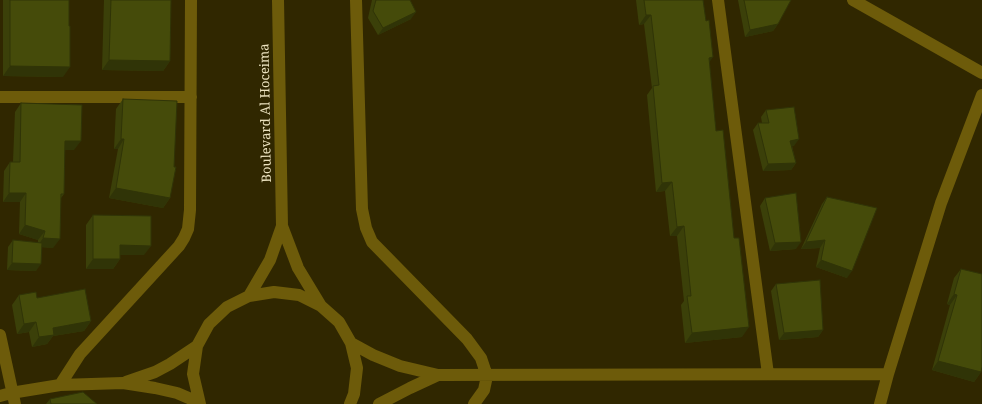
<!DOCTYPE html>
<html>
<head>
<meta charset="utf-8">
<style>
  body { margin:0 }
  canvas { display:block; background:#302700 }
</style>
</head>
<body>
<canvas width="982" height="404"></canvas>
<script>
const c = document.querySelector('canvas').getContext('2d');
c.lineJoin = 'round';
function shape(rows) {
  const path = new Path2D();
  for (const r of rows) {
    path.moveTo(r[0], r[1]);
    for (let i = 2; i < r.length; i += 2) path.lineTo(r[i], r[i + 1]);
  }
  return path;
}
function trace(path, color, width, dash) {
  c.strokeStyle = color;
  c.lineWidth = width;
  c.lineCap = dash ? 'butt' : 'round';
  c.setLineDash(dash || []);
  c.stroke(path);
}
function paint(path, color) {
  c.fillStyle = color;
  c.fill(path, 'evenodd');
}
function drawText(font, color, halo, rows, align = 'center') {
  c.font = font + ' "Noto Serif",serif';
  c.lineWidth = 3;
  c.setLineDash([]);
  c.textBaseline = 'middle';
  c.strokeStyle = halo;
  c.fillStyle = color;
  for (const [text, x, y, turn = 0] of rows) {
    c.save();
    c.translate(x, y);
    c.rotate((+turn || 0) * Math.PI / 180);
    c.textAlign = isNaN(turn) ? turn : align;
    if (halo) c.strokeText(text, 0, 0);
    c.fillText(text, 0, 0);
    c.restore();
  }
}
const street = shape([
  [278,0,282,226,298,268,321,306],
  [356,0,362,209,366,228,372,242,467,339,481,358,487,376,484,390,474,404],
  [718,0,768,374],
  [853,0,982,73],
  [0,97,191,97],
  [249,296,270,260,282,226],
  [0,335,15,404],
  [351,343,373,355,400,366,438,375,888,374],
  [126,382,155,372,170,364,197,346],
  [60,385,80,354,179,246,184,238,188,229,190,210,191,0],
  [0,396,11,393,60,385,123,383,155,388,177,393,198,402],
  [200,404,193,374,197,346,209,324,227,307,249,296,274,292,299,295,321,306,339,322,351,343,357,368,354,394,350,404],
  [379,404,410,388,438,375],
  [880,404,888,374,941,203,982,95]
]);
const wall = shape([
  [3,0,69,0,63,77,3,76],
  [104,0,171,0,170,61,163,71,102,70],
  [372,0,410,0,411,19,378,35,368,18],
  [636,0,703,0,716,131,742,337,685,343,681,305,684,301,677,236,670,236,665,191,656,192,647,95,652,88,644,24,639,25],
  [738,0,791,0,778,24,773,31,745,37],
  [123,99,170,198,163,208,109,198,118,149,114,149,116,109],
  [21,103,74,150,64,150,64,194,61,198,53,248,42,247,36,271,7,270,8,247,13,240,38,243,38,240,19,234,20,202,3,202,4,171,10,162,13,162,15,112],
  [766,110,794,146,792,146,796,163,791,170,763,171,753,130,758,123,762,123,761,117],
  [827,197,847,278,816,267,820,248,801,249,822,204],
  [765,198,796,249,770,251,760,206],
  [93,215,144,255,120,255,120,259,113,269,86,269,86,225],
  [961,269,981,372,974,382,932,370,950,305,947,304,954,278],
  [776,284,823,330,818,337,779,340,771,291],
  [19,295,37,298,91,321,84,331,53,336,47,344,32,347,29,332,17,334,12,305],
  [50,399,97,404,46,404]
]);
const shadedWall = shape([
  [416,12,411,19,378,35,383,28],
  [646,15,651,15,644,24,639,25],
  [778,24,773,31,745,37,750,30],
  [713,57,706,67,709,58],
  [109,60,170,61,163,71,102,70],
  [10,66,70,67,63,77,3,76],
  [121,139,124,139,118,149,114,149],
  [799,139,794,146,786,148,790,141],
  [65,141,81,141,74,150,58,150],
  [796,163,791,170,763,171,768,164],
  [672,182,665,191,656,192,662,183],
  [116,188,170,198,163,208,109,198],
  [9,193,26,193,20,202,3,202],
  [25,225,45,231,38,240,19,234],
  [684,226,677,236,670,236,677,227],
  [43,238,60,239,53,248,37,247],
  [825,240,820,248,801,249,806,242],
  [801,242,796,249,770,251,775,243],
  [120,245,151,246,144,255,113,255],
  [93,259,120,259,113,269,86,269],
  [821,260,852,271,847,278,816,267],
  [12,263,41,264,36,271,7,270],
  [954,294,957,295,950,305,947,304],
  [91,321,84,331,53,336,47,344,32,347,39,337,53,328],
  [36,322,29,332,17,334,24,324],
  [749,327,742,337,685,343,692,333],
  [823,330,818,337,779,340,784,333],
  [938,361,981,372,974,382,932,370]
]);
const building = shape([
  [10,0,69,0,69,26,70,26,70,67,10,66,10,0],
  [111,0,171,0,170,61,109,60,111,0],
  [376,0,410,0,416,12,383,28,373,11,376,0],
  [644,0,703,0,706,21,709,20,713,57,709,58,716,131,723,130,734,238,739,238,749,327,692,333,687,296,691,296,684,226,677,227,672,182,662,183,653,86,659,85,651,15,646,15,644,0],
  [744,0,791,0,778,24,750,30,744,0],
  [123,99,177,101,174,167,176,167,170,198,116,188,124,139,121,139,123,99],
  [21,103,82,105,81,141,65,141,64,194,61,194,60,239,43,238,45,231,25,225,26,193,9,193,10,162,20,162,21,103],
  [794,107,799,139,790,141,796,163,768,164,758,123,769,123,766,110,794,107],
  [796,193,801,242,775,243,765,198,796,193],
  [827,197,877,208,852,271,821,260,825,240,806,242,827,197],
  [93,215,151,216,151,246,120,245,120,259,93,259,93,215],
  [13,240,42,243,41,264,12,263,13,240],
  [961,269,982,274,982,367,981,372,938,361,957,295,954,294,961,269],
  [820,280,823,330,784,333,776,284,820,280],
  [85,289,91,321,53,328,54,335,39,337,36,322,24,324,19,295,36,292,37,298,85,289],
  [83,392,97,404,51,404,50,399,83,392]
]);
const streetNames = [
  ["Boulevard Al Hoceima",266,113,-91]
];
trace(street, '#6d5b0a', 12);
paint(wall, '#3b4009');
paint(shadedWall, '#303407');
paint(building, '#454b0a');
trace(building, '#303407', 1);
drawText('13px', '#ebe2bf', '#302700', streetNames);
</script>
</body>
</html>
